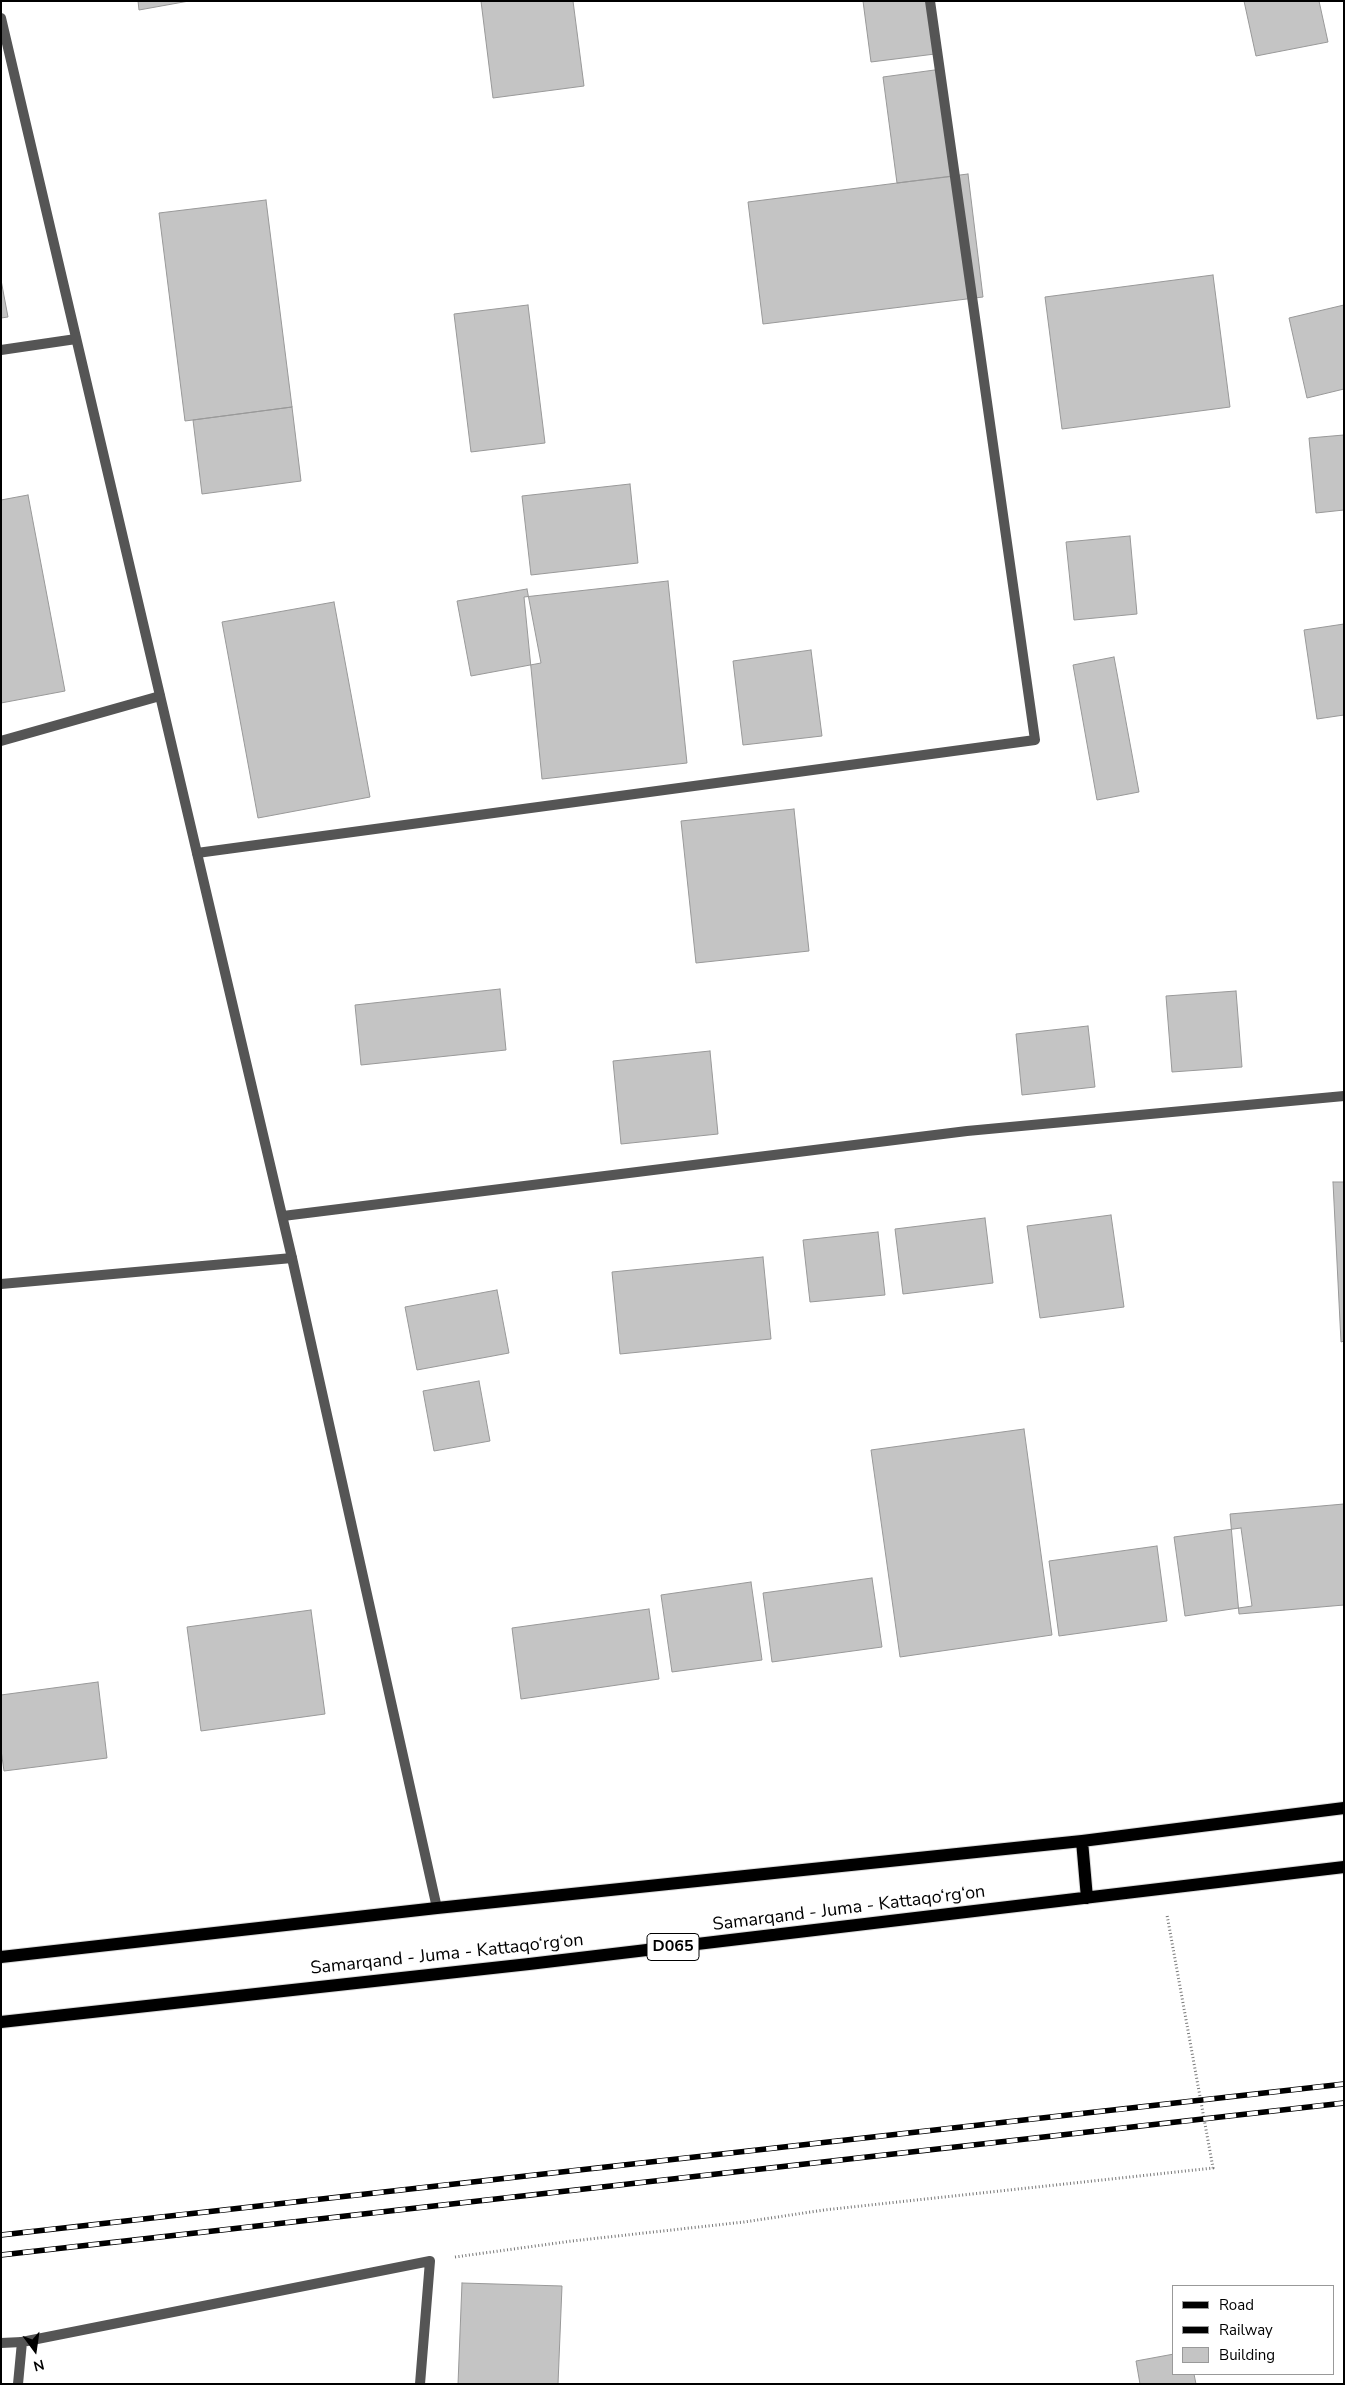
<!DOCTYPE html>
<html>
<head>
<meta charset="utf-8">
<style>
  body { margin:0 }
  #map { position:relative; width:1345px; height:2385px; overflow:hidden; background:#fff; font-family:"Nunito Sans",sans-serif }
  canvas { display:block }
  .frame { position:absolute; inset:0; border:2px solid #000; pointer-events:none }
  .legend { position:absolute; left:1172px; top:2285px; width:162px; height:90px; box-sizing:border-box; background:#fff; border:1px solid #999; margin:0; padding:6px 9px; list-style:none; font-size:15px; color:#000 }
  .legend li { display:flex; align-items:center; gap:10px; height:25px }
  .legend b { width:25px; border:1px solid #999 }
  .north { position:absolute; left:10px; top:2325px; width:50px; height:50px; -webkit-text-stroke:4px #fff; paint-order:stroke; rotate:166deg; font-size:14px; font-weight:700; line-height:20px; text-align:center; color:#000 }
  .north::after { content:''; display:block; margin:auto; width:18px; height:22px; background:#000; clip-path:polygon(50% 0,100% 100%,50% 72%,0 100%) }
</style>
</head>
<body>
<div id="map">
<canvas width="1345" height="2385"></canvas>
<div class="frame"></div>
<ul class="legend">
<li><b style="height:6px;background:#000"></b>Road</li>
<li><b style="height:6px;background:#000"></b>Railway</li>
<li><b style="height:14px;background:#c4c4c4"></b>Building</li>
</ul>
<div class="north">N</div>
</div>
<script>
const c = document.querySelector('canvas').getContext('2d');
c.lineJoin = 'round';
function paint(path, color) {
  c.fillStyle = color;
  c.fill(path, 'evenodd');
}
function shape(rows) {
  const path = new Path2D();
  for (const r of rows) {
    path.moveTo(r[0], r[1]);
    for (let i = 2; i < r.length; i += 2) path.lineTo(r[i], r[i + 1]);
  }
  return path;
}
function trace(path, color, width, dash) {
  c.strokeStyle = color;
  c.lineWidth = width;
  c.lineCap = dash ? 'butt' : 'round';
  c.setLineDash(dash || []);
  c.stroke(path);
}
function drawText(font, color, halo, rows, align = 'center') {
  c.font = font + ' "Nunito Sans",sans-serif';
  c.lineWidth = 5;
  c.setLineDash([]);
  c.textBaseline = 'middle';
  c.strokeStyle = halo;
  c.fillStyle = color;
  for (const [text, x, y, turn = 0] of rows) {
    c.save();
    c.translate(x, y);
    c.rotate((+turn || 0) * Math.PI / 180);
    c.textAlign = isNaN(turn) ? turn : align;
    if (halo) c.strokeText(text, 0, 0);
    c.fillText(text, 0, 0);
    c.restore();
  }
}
const building = shape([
  [138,1,189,1,139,10,138,1],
  [481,1,573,1,584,86,493,98,481,1],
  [863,1,929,1,935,54,871,62,863,1],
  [1244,1,1319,1,1328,42,1256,56,1244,1],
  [942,69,955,176,897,183,883,77,942,69],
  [968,174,983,297,763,324,748,202,968,174],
  [266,200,292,407,185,421,159,213,266,200],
  [1213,275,1230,407,1062,429,1045,297,1213,275],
  [1,280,8,317,1,318,1,280],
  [528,305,545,443,471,452,454,314,528,305],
  [1344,305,1344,389,1307,398,1289,318,1344,305],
  [292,407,301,481,202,494,193,420,292,407],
  [1344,435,1344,510,1316,513,1309,438,1344,435],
  [630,484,638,563,531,575,522,496,630,484],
  [28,495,65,691,1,703,1,500,28,495],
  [1130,536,1137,614,1074,620,1066,542,1130,536],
  [668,581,687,763,542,779,524,597,668,581],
  [527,589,541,663,471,676,457,601,527,589],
  [334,602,370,797,258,818,222,622,334,602],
  [1344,624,1344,715,1317,719,1304,630,1344,624],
  [811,650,822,736,743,745,733,661,811,650],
  [1114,657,1139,792,1097,800,1073,665,1114,657],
  [794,809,809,951,696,963,681,821,794,809],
  [500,989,506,1050,361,1065,355,1005,500,989],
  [1236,991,1242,1067,1172,1072,1166,996,1236,991],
  [1088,1026,1095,1087,1022,1095,1016,1034,1088,1026],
  [710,1051,718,1134,621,1144,613,1061,710,1051],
  [1333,1182,1344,1182,1344,1341,1341,1342,1333,1182],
  [1111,1215,1124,1307,1040,1318,1027,1226,1111,1215],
  [985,1218,993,1283,903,1294,895,1229,985,1218],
  [878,1232,885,1295,810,1302,803,1240,878,1232],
  [763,1257,771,1339,620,1354,612,1272,763,1257],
  [497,1290,509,1353,417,1370,405,1307,497,1290],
  [479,1381,490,1441,434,1451,423,1391,479,1381],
  [1024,1429,1052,1635,900,1657,871,1450,1024,1429],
  [1344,1504,1344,1605,1239,1614,1230,1514,1344,1504],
  [1241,1528,1252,1606,1185,1616,1174,1537,1241,1528],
  [1157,1546,1167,1621,1059,1636,1049,1561,1157,1546],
  [872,1578,882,1647,772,1662,763,1593,872,1578],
  [751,1582,762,1660,672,1672,661,1595,751,1582],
  [649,1609,659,1679,521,1699,512,1628,649,1609],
  [311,1610,325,1714,201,1731,187,1627,311,1610],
  [98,1682,107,1758,4,1771,1,1750,1,1695,98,1682],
  [462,2283,562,2286,558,2384,458,2384,462,2283],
  [1174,2354,1174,2374,1194,2374,1196,2384,1140,2384,1136,2361,1174,2354]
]);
const path = shape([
  [455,2257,572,2241,744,2222,824,2210,1213,2168,1167,1915]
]);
const service = shape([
  [1,350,76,339],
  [1,741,160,696],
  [197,853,1035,740,930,1],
  [283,1216,967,1131,1344,1096],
  [1,1284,292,1258],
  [1,2343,22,2342]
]);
const minor = shape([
  [1,18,292,1258,437,1908],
  [18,2384,22,2342,430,2261,420,2384]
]);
const primary = shape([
  [1082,1841,1087,1898],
  [1,1957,437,1908,1082,1841,1344,1808],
  [1,2022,529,1964,1344,1867]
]);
const rail = shape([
  [1,2235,1344,2084],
  [1,2255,1344,2103]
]);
const shields = [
  [673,1947,52]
];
const shieldNames = [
  ["D065",673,1947]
];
const streetNames = [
  ["Samarqand - Juma - Kattaqo‘rg‘on",849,1909,-7],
  ["Samarqand - Juma - Kattaqo‘rg‘on",447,1955,-6]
];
paint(building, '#c4c4c4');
trace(building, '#999', 1);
trace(primary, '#dbdbdb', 14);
trace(path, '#777', 3, [1, 2.5]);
trace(service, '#555', 10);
trace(minor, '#555', 10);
trace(primary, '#000', 12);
trace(rail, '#000', 5.5);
trace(rail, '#fff', 4, [11]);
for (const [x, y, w] of shields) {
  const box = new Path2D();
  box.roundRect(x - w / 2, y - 13.5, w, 27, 4);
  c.fillStyle = '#fff';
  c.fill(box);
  trace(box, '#000', 1);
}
drawText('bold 16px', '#000', null, shieldNames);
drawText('18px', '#000', '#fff', streetNames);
</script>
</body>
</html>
